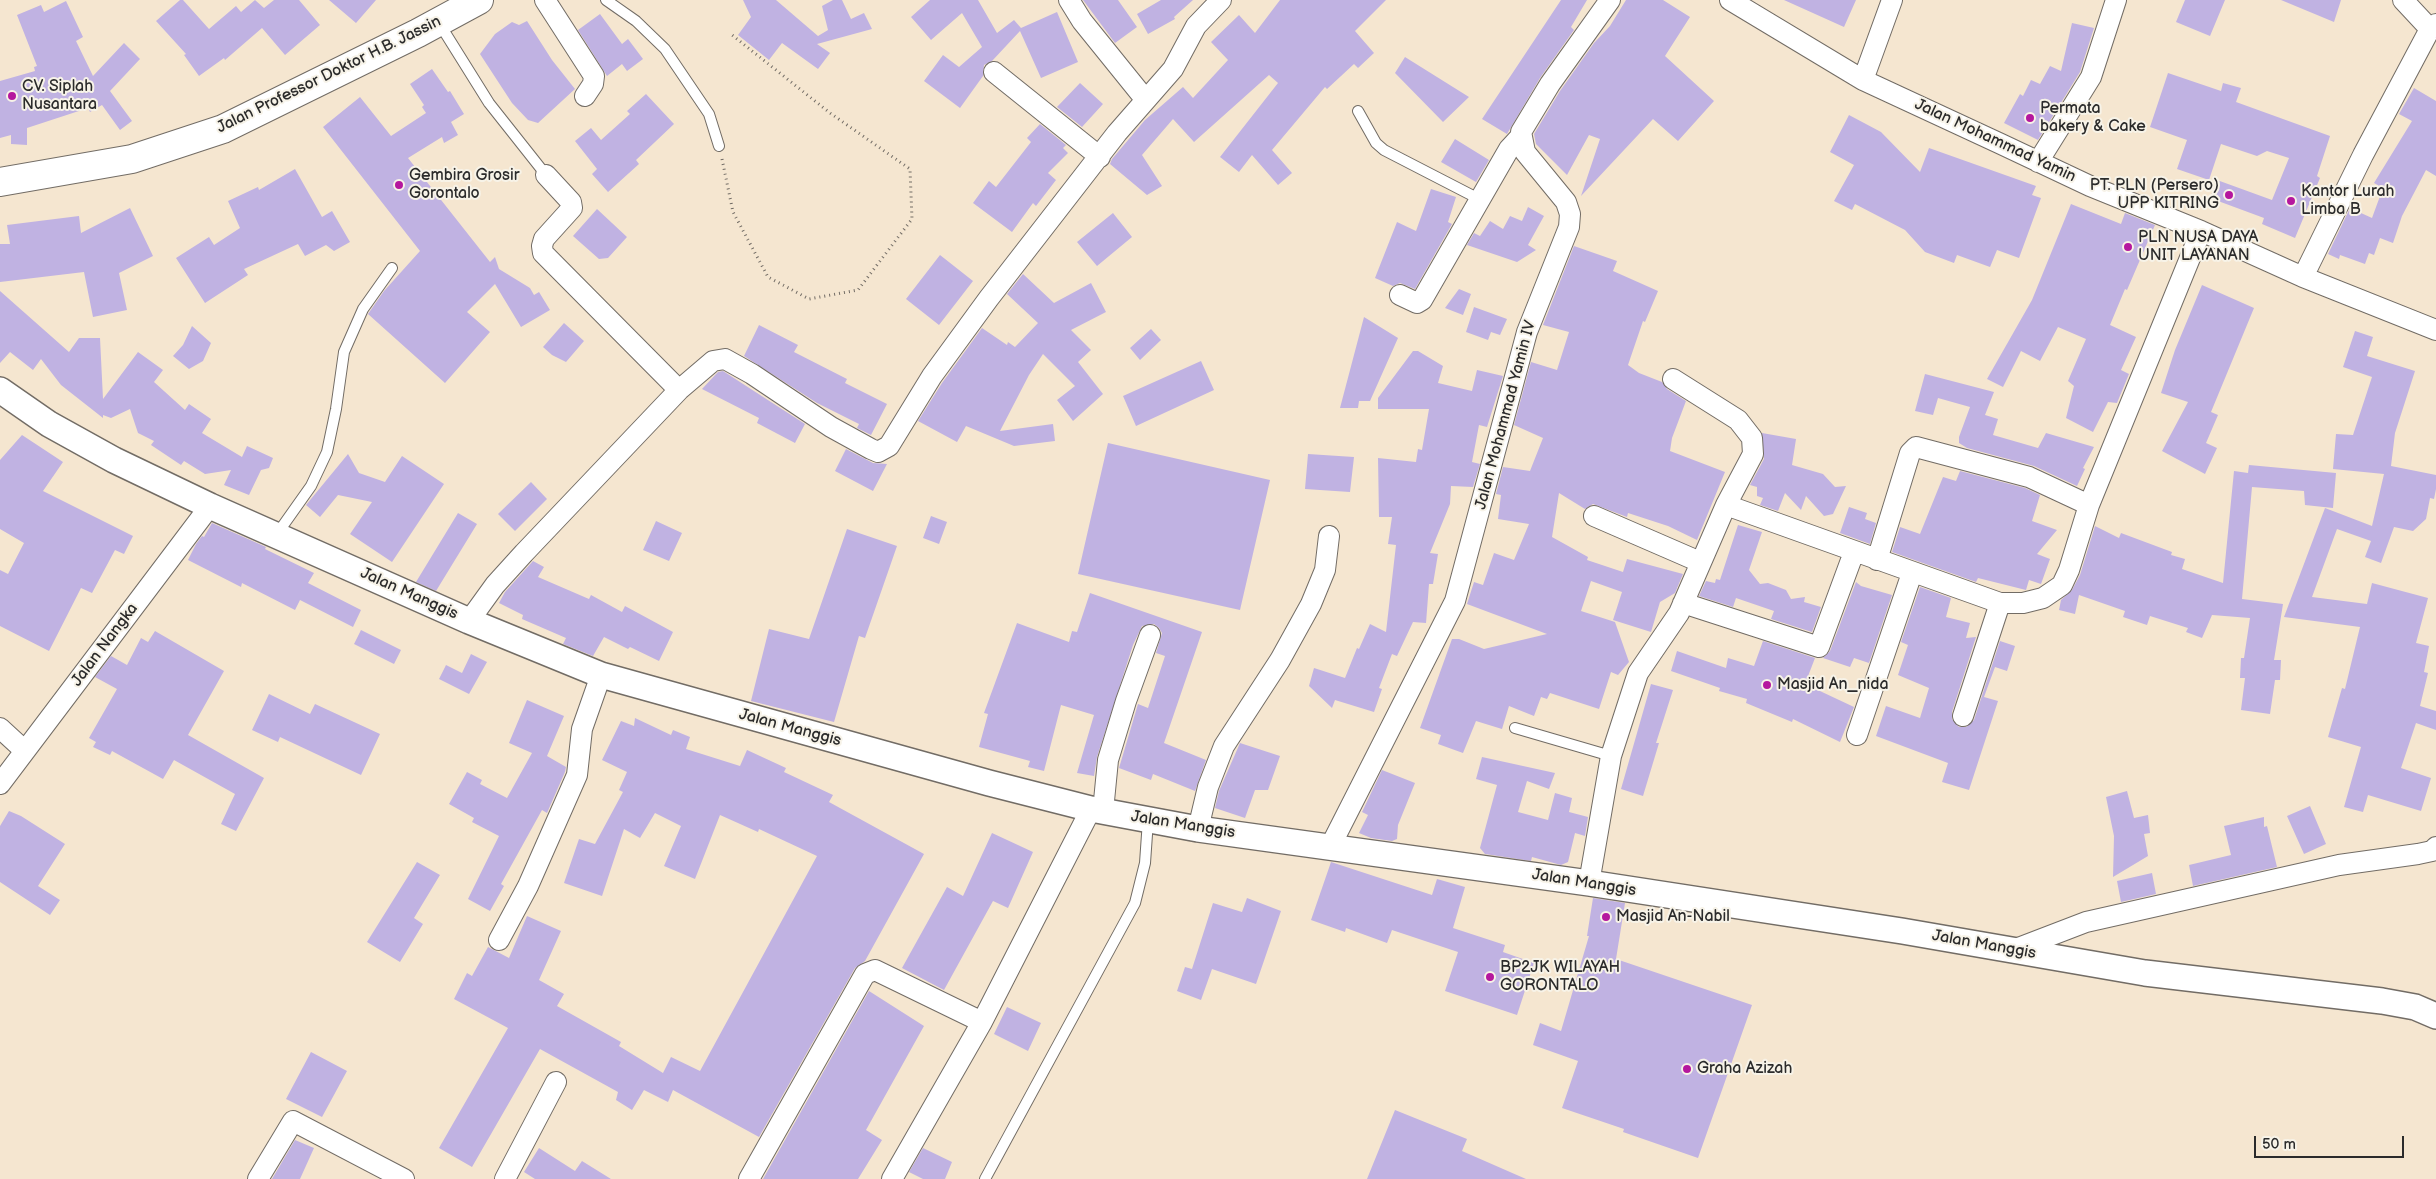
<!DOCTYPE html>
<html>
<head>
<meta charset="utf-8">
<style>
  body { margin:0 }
  #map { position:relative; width:2436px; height:1179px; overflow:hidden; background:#f5e6d0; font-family:"Balsamiq Sans",sans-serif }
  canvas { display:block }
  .scale { position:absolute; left:2254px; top:1136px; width:150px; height:22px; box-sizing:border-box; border:2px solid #2b2b2b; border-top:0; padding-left:6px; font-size:15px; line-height:18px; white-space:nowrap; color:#2b2b2b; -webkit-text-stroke:4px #f7f3e8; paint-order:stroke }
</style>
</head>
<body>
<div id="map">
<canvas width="2436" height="1179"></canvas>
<div class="scale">50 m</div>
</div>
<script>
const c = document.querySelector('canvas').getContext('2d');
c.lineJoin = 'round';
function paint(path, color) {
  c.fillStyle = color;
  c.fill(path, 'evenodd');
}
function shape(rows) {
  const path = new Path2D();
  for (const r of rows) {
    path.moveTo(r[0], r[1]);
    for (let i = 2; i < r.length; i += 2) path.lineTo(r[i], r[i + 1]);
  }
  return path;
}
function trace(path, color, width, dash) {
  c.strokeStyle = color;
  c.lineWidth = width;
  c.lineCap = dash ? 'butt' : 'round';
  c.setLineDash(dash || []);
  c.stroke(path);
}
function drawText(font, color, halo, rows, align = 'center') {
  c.font = font + ' "Balsamiq Sans",sans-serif';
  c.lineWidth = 4;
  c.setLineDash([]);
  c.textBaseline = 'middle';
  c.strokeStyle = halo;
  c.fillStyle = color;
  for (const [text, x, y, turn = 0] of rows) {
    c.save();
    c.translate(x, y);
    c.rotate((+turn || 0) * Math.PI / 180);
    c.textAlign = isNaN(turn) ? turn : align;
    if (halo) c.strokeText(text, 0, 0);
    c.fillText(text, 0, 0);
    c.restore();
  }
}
const building = shape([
  [180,0,183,0,209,29,236,6,241,12,255,0,264,8,274,0,299,0,320,25,285,55,262,28,225,60,224,58,199,76,184,55,186,54,156,21],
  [329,0,376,0,356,23],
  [743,0,776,0,818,36,828,30,822,6,833,0,842,0,851,19,864,13,872,29,817,44,830,53,818,69,782,43,769,60,738,35,751,17],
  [930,0,978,0,997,33,1014,20,1021,28,1057,12,1078,62,1041,78,1020,31,992,61,984,65,983,76,960,108,924,81,943,55,959,67,982,47,962,13,931,40,911,17],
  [1083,0,1118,0,1137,27,1115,43],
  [1161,0,1193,0,1174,17,1175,19,1148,34,1137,14],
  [1280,0,1386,0,1355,31,1374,53,1358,68,1354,64,1327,89,1325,87,1272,150,1292,173,1278,185,1252,155,1239,172,1220,157,1278,83,1269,75,1194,142,1173,119,1142,155,1162,186,1147,195,1110,164,1112,159,1145,120,1183,87,1193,98,1228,60,1211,42,1239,15,1255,33],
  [1561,0,1587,0,1571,27,1574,30,1540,78,1507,134,1482,119],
  [1626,0,1663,0,1690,17,1665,56,1714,101,1678,141,1653,119,1581,196,1600,139,1589,135,1567,175,1536,144,1534,134,1560,91,1594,43,1610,26],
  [1784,0,1856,0,1844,27],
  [2185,0,2225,0,2210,36,2176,22],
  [2281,0,2341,0,2334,22],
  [66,1,83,37,76,41,93,76,124,43,140,59,110,91,132,121,120,130,102,105,90,112,88,108,27,128,27,145,11,144,11,135,0,138,0,81,35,71,34,67,37,66,17,15,41,5,44,12],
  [600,14,622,44,628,39,643,59,627,71,622,64,607,76,578,30],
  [527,21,552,60,575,89,538,123,528,120,512,103,480,54,495,34,512,22,519,25],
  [2072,23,2094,28,2080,72,2038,140,2004,123,2020,94,2023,96,2031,80,2040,84,2050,66,2061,71],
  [1405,57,1469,97,1443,122,1395,73],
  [432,69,448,92,450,91,464,114,451,122,458,135,444,143,442,137,408,158,490,262,495,257,499,269,530,288,534,295,539,292,550,310,521,327,495,284,467,312,490,332,445,383,368,314,384,291,420,251,323,127,360,97,391,136,426,113,422,107,424,105,410,84],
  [2168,73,2221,91,2223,83,2241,88,2236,102,2330,136,2317,176,2320,178,2295,238,2262,224,2264,218,2210,198,2217,180,2272,200,2289,158,2267,151,2257,156,2221,144,2209,180,2177,169,2187,140,2150,127],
  [1080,83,1103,104,1082,127,1057,107],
  [2414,88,2436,101,2436,176,2426,170,2402,216,2393,243,2380,238,2374,255,2369,253,2365,264,2340,255,2339,259,2328,254,2350,208,2372,218,2383,188,2374,183,2412,121,2399,114],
  [646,94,674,124,636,160,639,164,608,192,592,174,597,169,575,141,591,128,601,140,630,114,627,111],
  [1849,115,1881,132,1920,172,1929,148,2036,186,2032,195,2041,198,2019,258,1997,250,1990,267,1957,255,1954,263,1925,252,1905,230,1855,204,1852,210,1834,201,1854,165,1830,152],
  [1040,124,1066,145,1063,148,1068,153,1048,173,1056,180,1036,206,1033,203,1012,232,973,203,989,181,996,187,1031,142,1027,138],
  [1455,139,1489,160,1476,182,1441,162],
  [295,169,322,217,332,211,350,242,334,251,326,245,305,256,298,244,244,269,248,275,205,303,176,258,209,237,214,245,240,228,228,201,258,187,259,190],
  [1431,189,1456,197,1448,222,1452,224,1415,289,1400,283,1393,286,1375,278,1397,222,1416,231],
  [2071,204,2121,224,2125,213,2155,225,2127,290,2125,289,2110,325,2136,337,2121,370,2129,374,2117,403,2108,402,2093,432,2066,418,2074,386,2068,381,2086,339,2058,327,2040,361,2021,351,2003,387,1987,379,2032,300],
  [1528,207,1544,216,1528,245,1536,250,1517,262,1467,245,1474,233,1480,236,1490,221,1503,229,1510,216,1522,221],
  [130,208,153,256,119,273,127,310,93,317,84,272,0,282,0,244,10,244,7,225,79,216,81,233],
  [597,209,627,237,608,258,599,259,573,236],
  [1113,213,1132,237,1097,266,1077,242],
  [1574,246,1617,261,1613,271,1658,291,1645,322,1643,321,1628,365,1639,373,1662,382,1667,389,1686,401,1672,438,1670,451,1725,472,1697,540,1668,526,1628,513,1627,517,1593,504,1585,509,1559,493,1552,537,1588,557,1587,560,1623,572,1627,559,1683,574,1675,593,1660,602,1651,632,1613,620,1622,592,1591,581,1581,611,1615,622,1629,662,1618,675,1611,672,1599,709,1550,693,1547,699,1541,697,1534,716,1509,706,1502,729,1476,721,1463,753,1438,744,1441,735,1420,728,1452,639,1459,639,1484,649,1547,634,1467,604,1474,582,1483,585,1494,553,1514,560,1529,524,1498,519,1501,495,1496,494,1503,467,1530,471,1543,438,1514,425,1531,362,1557,370,1569,332,1543,325],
  [940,255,973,281,939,325,906,299],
  [1023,274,1054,303,1091,283,1106,312,1071,330,1091,350,1078,362,1103,394,1073,421,1057,400,1075,386,1043,354,1029,375,1000,431,1053,424,1055,441,1014,446,966,426,957,442,918,421,942,383,982,328,1007,345,1008,342,1015,347,1038,323,1007,294],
  [2202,285,2254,308,2211,412,2218,415,2206,443,2217,448,2205,474,2162,451,2188,402,2161,393,2175,350],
  [1459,289,1471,294,1463,315,1445,308],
  [0,291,69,352,79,338,100,338,103,399,138,352,163,370,154,382,185,410,189,404,211,419,202,433,242,457,247,446,273,458,269,468,261,470,249,495,224,485,231,470,205,474,184,461,181,465,151,445,154,441,138,433,130,409,111,418,103,415,103,418,61,385,41,359,33,370,10,352,0,363],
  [1474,307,1507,319,1500,335,1491,332,1488,340,1466,332],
  [1364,317,1398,338,1370,401,1359,401,1358,408,1340,408],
  [564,323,584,341,566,362,552,355,543,347],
  [759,325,798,345,794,352,847,379,845,383,887,404,871,435,857,428,859,424,817,403,744,356],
  [192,326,211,343,203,361,189,369,173,356,183,345],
  [1151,329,1161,340,1140,360,1130,348],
  [2355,331,2373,337,2367,356,2415,371,2395,433,2391,466,2436,475,2436,489,2434,499,2430,498,2426,519,2413,531,2394,527,2381,563,2365,557,2371,541,2337,529,2312,597,2367,604,2372,583,2428,598,2416,643,2429,646,2424,672,2428,673,2420,706,2436,711,2436,730,2416,723,2401,768,2431,778,2421,811,2368,795,2363,812,2344,807,2361,747,2328,737,2342,688,2345,689,2360,627,2284,617,2325,508,2372,526,2384,474,2333,469,2336,434,2353,435,2372,377,2343,367],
  [1413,351,1418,351,1443,366,1438,383,1472,391,1477,370,1503,376,1487,427,1479,425,1472,462,1480,464,1473,487,1451,486,1450,504,1430,553,1438,554,1433,584,1429,584,1426,623,1413,622,1397,656,1392,654,1379,688,1382,689,1374,712,1335,700,1332,708,1309,686,1314,668,1345,678,1357,648,1359,649,1370,624,1386,632,1396,545,1388,544,1392,517,1379,517,1378,458,1416,462,1418,449,1422,450,1429,409,1378,409,1378,398],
  [1201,361,1214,390,1136,426,1123,396],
  [723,371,805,424,795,443,757,423,759,418,702,389,718,372],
  [1925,374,1994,392,1985,415,1998,419,1993,435,2038,448,2046,433,2094,447,2083,468,2085,469,2077,486,2034,466,1967,448,1959,443,1959,437,1970,407,1938,398,1933,415,1915,411],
  [1762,433,1796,439,1792,465,1823,474,1835,487,1846,486,1833,514,1824,516,1806,496,1801,510,1785,493,1778,511,1760,505,1763,498,1757,496,1757,487,1750,485,1764,459],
  [22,435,63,462,43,491,133,536,124,554,115,550,92,593,81,588,49,651,0,626,0,570,8,574,24,543,0,529,0,460],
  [1108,443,1270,480,1240,610,1078,574],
  [846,449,873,463,887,464,873,491,835,471],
  [348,454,359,473,385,482,402,456,444,484,392,562,350,534,372,502,338,495,320,517,306,505],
  [1308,454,1354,457,1350,492,1305,489],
  [2249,465,2336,473,2333,508,2305,505,2304,491,2252,487,2242,599,2283,604,2274,660,2281,660,2280,680,2275,680,2270,714,2241,710,2245,678,2240,678,2241,658,2244,658,2250,618,2212,615,2202,638,2186,632,2188,628,2150,616,2147,625,2123,617,2125,611,2079,595,2075,614,2059,610,2061,600,2072,590,2080,575,2095,526,2119,538,2121,533,2172,552,2171,555,2185,559,2182,569,2223,583,2234,471,2248,473],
  [1960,471,2025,488,2040,495,2032,521,2057,530,2037,554,2050,559,2041,584,2029,580,2026,590,1978,578,1976,582,1892,552,1900,527,1920,534,1943,477,1956,481],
  [531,482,547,499,515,531,498,514],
  [1849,507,1867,513,1865,519,1876,523,1870,544,1840,533],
  [458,513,477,524,436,591,416,582],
  [931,516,947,522,939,544,923,538],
  [656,521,682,533,669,561,643,550],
  [212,523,266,547,265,549,314,573,308,583,361,610,353,627,300,600,295,610,242,583,241,587,188,560,196,544,202,536,204,537],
  [1738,525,1762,532,1749,570,1760,584,1768,583,1786,590,1791,599,1805,597,1804,602,1821,607,1812,632,1771,619,1774,611,1736,598,1733,607,1699,596,1706,581,1715,583,1716,579,1720,580],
  [847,529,897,546,865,638,859,636,834,722,751,701,769,629,809,639],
  [533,561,544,567,538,577,589,599,591,595,622,612,625,606,673,632,659,661,630,647,628,649,604,637,593,656,563,644,566,638,522,619,523,615,499,603,505,592],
  [1856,582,1861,586,1892,595,1869,663,1854,658,1850,667,1823,658,1830,651],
  [1920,587,1951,598,1946,617,1970,623,1966,638,1976,637,1952,712,1952,719,1959,727,1966,727,1974,720,2000,641,2015,646,2007,671,1995,667,1984,697,1998,701,1969,790,1942,782,1948,763,1876,736,1886,706,1920,718,1929,688,1898,675,1908,645,1901,642],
  [1090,593,1202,632,1164,743,1206,760,1195,791,1153,774,1151,780,1119,768,1138,704,1148,708,1165,656,1156,653,1162,633,1159,628,1154,624,1142,626,1133,645,1097,757,1094,776,1077,773,1094,715,1061,705,1044,771,1028,767,1030,761,979,747,988,714,984,713,1017,623,1069,642,1072,631,1077,632],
  [361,630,401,650,394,664,354,644],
  [155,631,224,671,188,735,264,778,236,831,221,824,235,794,174,760,163,779,112,751,110,755,93,747,96,742,89,738,117,689,95,677,111,656,127,665,141,638,148,642],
  [1763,641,1815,658,1805,684,1854,707,1840,742,1793,719,1792,722,1746,703,1747,699,1719,691,1720,688,1671,671,1677,651,1726,668,1728,658,1754,666],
  [471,654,487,662,469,694,439,679,446,665,462,673],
  [1651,684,1673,690,1656,743,1659,743,1643,796,1621,789],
  [269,694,310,714,315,704,380,734,361,775,280,737,278,742,252,730],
  [527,700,564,716,547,756,566,767,565,772,547,813,542,810,501,884,504,886,490,911,468,899,499,836,472,822,474,818,449,804,467,772,482,780,480,784,507,798,532,753,509,743],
  [635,718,671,735,673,730,690,737,686,749,740,766,747,750,786,768,784,772,833,795,829,802,924,854,865,961,855,968,759,1137,673,1090,668,1102,644,1090,632,1110,616,1100,618,1092,540,1049,472,1167,439,1148,508,1028,454,999,467,973,472,976,488,947,509,958,527,916,561,931,539,980,564,994,557,1006,621,1042,619,1046,663,1073,671,1057,700,1071,817,856,759,829,758,832,720,815,695,879,664,866,681,826,655,813,640,838,624,829,602,896,564,883,579,839,595,844,623,792,619,790,627,772,602,760,621,721,634,726],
  [1240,743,1280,756,1268,790,1255,790,1245,818,1215,808,1219,791],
  [1482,757,1555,773,1549,789,1527,781,1518,812,1548,820,1555,793,1572,798,1569,812,1588,817,1585,836,1575,833,1568,862,1561,865,1532,857,1531,861,1485,854,1480,848,1497,785,1476,779],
  [1382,770,1415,783,1398,825,1397,839,1392,841,1371,838,1359,833,1368,815,1362,812],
  [2127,791,2134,818,2148,815,2150,833,2144,834,2148,856,2113,877,2114,836,2106,797],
  [2310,806,2326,844,2304,854,2287,816],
  [9,811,21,816,65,844,38,886,60,900,50,915,0,882,0,826],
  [2264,817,2264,827,2267,826,2277,867,2193,886,2189,865,2231,855,2224,826],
  [992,833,1033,852,1008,908,993,901,944,990,902,968,947,887,963,896],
  [417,862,440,875,414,918,423,924,400,962,367,942],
  [1331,862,1432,895,1437,879,1465,887,1453,928,1505,945,1503,952,1534,963,1517,1015,1445,991,1458,952,1392,930,1387,943,1346,928,1345,932,1311,920],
  [2152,873,2156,894,2121,902,2117,881],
  [1247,898,1281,911,1256,984,1212,969,1201,1000,1177,991,1185,967,1192,969,1213,903,1242,912],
  [1593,898,1625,903,1616,959,1752,1005,1698,1158,1623,1132,1624,1129,1562,1108,1578,1061,1533,1045,1540,1023,1561,1031,1589,936,1587,936],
  [869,991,924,1026,866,1130,882,1140,858,1179,763,1179],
  [1007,1007,1041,1023,1028,1051,994,1034],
  [311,1052,347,1071,322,1117,286,1099],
  [1395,1110,1467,1139,1462,1151,1526,1179,1367,1179],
  [295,1140,314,1148,300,1179,272,1179],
  [539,1148,575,1171,582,1161,611,1179,535,1179,524,1172],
  [923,1148,952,1162,945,1179,923,1179,909,1172]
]);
const path = shape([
  [722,159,733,212,768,277,809,299,858,290,912,219,910,169,830,113,732,35]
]);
const service = shape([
  [606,0,636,21,665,49,709,114,719,146],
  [439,23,489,103,546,175],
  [1358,111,1376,143,1384,150,1481,200],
  [277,534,311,486,327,452,336,409,344,352,363,309,392,268],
  [1515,728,1611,756],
  [985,1179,1135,903,1145,863,1148,820]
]);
const minor = shape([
  [545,0,594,76,593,84,585,96],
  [1069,0,1082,21,1145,99],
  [1730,0,1863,80,2001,144,2090,186,2201,231,2303,277,2436,330],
  [2403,0,2430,29],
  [994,72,1100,157],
  [1863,80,1892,0],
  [2038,162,2091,77,2116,0],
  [546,175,571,202,572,208,544,239,542,246,543,253,679,390],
  [2303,277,2363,155,2430,29,2436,24],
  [1400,295,1417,303,1422,300,1509,149,1521,136],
  [1726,505,2000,603],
  [1594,516,1700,562],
  [1877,560,1910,453,1916,447,2029,477,2089,505],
  [1683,603,1819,647,1854,552],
  [469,621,495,585,524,553,679,390,713,361,725,359,752,374,831,427,871,449,878,452,889,446,932,376,989,298,1117,133,1173,69,1196,26,1221,0],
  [1963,716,2000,603,2023,603,2043,598,2062,585,2069,570,2089,505,2201,231],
  [0,728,25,751],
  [1857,735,1912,573],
  [0,784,210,506],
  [1103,811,1108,760,1126,701,1150,635],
  [1198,829,1208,787,1224,746,1280,660,1311,604,1325,570,1329,536],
  [1330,847,1455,601,1527,332,1569,227,1570,214,1566,202,1525,152,1521,132,1550,84,1610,0],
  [1589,883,1611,756,1638,673,1679,613,1726,505,1753,454,1752,438,1738,420,1673,379],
  [499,940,528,886,577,775,582,729,601,675],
  [2013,950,2086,922,2339,865,2418,854,2432,851,2436,847],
  [258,1179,293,1121,404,1179],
  [505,1179,556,1082],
  [749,1179,865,974,875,970,982,1022],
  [892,1179,982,1022,1091,809]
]);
const tertiary = shape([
  [0,390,49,424,114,460,210,506,469,621,601,675,989,783,1091,809,1198,829,1589,883,1902,931,2145,973,2382,1001,2415,1007,2436,1016]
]);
const trunk = shape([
  [0,182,132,159,223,129,418,33,479,0]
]);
const markers = [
  [12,96,5,"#b5179e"],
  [2030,118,5,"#b5179e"],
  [399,185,5,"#b5179e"],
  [2229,195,5,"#b5179e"],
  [2291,201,5,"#b5179e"],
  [2128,247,5,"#b5179e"],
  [1767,685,5,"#b5179e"],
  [1606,917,5,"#b5179e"],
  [1490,977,5,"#b5179e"],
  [1687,1069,5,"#b5179e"]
];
const streetNames = [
  ["Jalan Professor Doktor H.B. Jassin",329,75,-26],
  ["Jalan Mohammad Yamin",1995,141,25],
  ["Jalan Mohammad Yamin IV",1506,415,-75],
  ["Jalan Manggis",409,594,24],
  ["Jalan Nangka",105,645,-53],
  ["Jalan Manggis",790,728,15],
  ["Jalan Manggis",1183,825,9],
  ["Jalan Manggis",1584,883,9],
  ["Jalan Manggis",1984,945,10]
];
const poiNames = [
  ["CV. Siplah",22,87],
  ["Nusantara",22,105],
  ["Permata",2040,109],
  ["bakery & Cake",2040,127],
  ["Gembira Grosir",409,176],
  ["Gorontalo",409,194],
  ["PT. PLN (Persero)",2219,186,"right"],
  ["UPP KITRING",2219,204,"right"],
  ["Kantor Lurah",2301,192],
  ["Limba B",2301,210],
  ["PLN NUSA DAYA",2138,238],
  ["UNIT LAYANAN",2138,256],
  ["Masjid An_nida",1777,685],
  ["Masjid An-Nabil",1616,917],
  ["BP2JK WILAYAH",1500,968],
  ["GORONTALO",1500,986],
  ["Graha Azizah",1697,1069]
];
paint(building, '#c0b2e2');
trace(service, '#726c65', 12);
trace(minor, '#726c65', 22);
trace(tertiary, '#726c65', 28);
trace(trunk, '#726c65', 30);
trace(path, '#726c65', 3, [1, 4]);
trace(service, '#fff', 10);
trace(minor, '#fff', 20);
trace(tertiary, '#fff', 25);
trace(trunk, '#fff', 28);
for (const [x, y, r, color] of markers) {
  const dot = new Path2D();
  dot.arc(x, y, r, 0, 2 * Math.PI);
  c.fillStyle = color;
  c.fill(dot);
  trace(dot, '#f7f3e8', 2);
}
drawText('16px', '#2b2b2b', '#f7f3e8', streetNames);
drawText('16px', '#2b2b2b', '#f7f3e8', poiNames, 'left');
</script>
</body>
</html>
